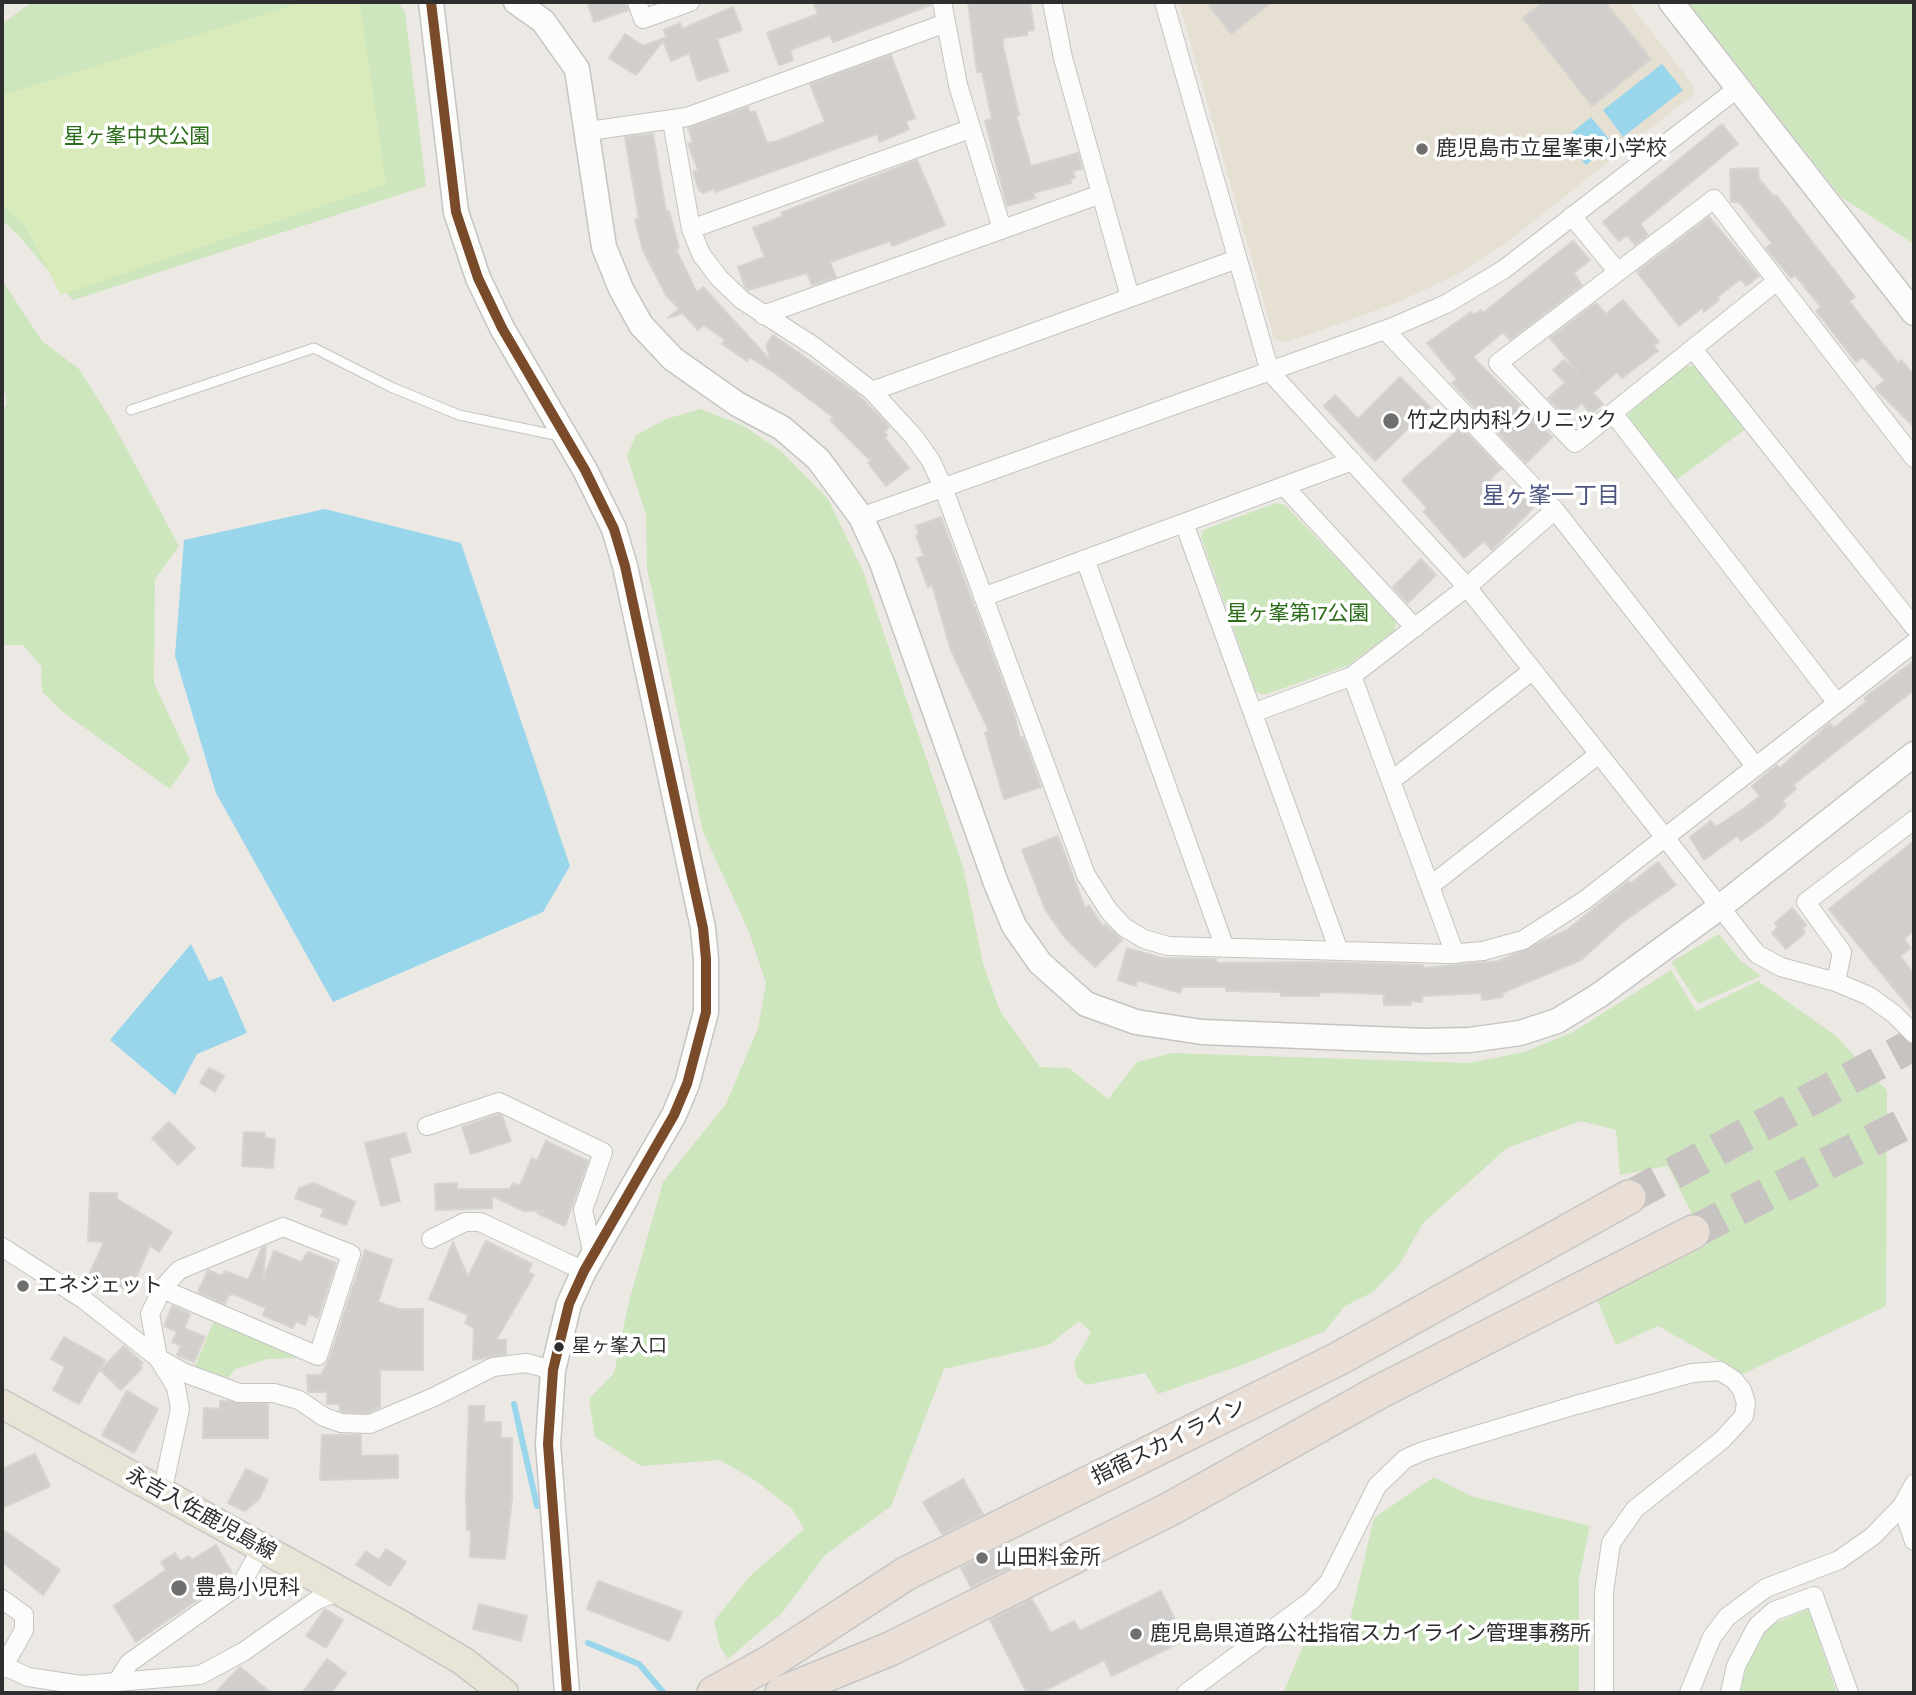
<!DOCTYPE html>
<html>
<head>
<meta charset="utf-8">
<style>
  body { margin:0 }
  #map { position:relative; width:1916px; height:1695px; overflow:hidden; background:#ece8e4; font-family:Karla,sans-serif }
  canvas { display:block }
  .frame { position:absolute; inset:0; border:4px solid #2e2e2e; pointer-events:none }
</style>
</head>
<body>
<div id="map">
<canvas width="1916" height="1695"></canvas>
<div class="frame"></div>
</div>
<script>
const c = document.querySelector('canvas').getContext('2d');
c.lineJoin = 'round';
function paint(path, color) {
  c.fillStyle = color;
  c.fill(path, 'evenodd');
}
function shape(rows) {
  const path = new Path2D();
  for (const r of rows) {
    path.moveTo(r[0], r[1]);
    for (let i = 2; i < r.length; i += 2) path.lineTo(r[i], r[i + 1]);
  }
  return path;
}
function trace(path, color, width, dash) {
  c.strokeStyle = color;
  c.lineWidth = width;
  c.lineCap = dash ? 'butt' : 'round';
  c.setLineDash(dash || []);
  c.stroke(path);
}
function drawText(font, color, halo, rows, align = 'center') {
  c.font = font + ' Karla,"Noto Sans JP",sans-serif';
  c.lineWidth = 7;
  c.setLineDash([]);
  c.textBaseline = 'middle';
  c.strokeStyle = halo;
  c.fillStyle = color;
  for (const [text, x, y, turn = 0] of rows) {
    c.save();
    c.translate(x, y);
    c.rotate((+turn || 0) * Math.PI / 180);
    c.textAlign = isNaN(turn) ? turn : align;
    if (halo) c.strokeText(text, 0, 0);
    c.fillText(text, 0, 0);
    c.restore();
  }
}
const education = shape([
  [1179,2,1628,2,1694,86,1694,94,1506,243,1456,275,1399,302,1285,343,1274,338]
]);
const green = shape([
  [32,2,398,2,405,12,426,186,73,300,20,237,2,220,2,24],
  [1688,2,1914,2,1914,244,1841,197],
  [2,280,42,341,79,369,110,418,179,546,155,579,154,683,190,760,170,789,64,713,42,692,41,666,23,645,2,645,2,410,7,404,2,378],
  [1686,366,1697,366,1747,428,1675,481,1629,419,1629,413],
  [700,409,742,425,781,451,828,499,863,571,963,867,983,963,1000,1011,1040,1067,1069,1068,1108,1099,1137,1062,1172,1053,1469,1063,1524,1052,1573,1032,1671,970,1696,1011,1758,981,1835,1035,1887,1091,1886,1306,1743,1374,1658,1326,1616,1345,1597,1300,1707,1245,1668,1166,1620,1175,1616,1130,1581,1121,1507,1148,1423,1223,1399,1265,1373,1292,1345,1306,1325,1331,1242,1365,1158,1394,1145,1373,1086,1385,1077,1377,1074,1362,1091,1332,1079,1321,1049,1345,944,1369,891,1506,825,1555,782,1613,728,1659,720,1647,714,1621,750,1576,804,1529,792,1509,756,1481,720,1460,641,1466,595,1437,589,1399,614,1373,629,1301,663,1182,726,1104,758,1028,766,983,749,932,703,832,647,568,646,515,627,456,636,435,666,419],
  [1276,503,1285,505,1396,620,1395,630,1347,666,1264,695,1256,692,1201,537,1203,530],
  [1719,934,1741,961,1761,976,1698,1004,1671,962],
  [214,1320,298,1358,268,1359,235,1369,228,1378,194,1369],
  [1434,1477,1471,1496,1590,1526,1579,1579,1579,1693,1283,1693,1312,1625,1349,1624,1374,1518],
  [1809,1609,1837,1693,1739,1693,1747,1665,1765,1627]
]);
const pitch = shape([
  [304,2,360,3,386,184,61,295,25,226,2,205,2,95]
]);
const water = shape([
  [1662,64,1683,90,1623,137,1603,110],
  [1591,117,1613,144,1586,165,1565,138],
  [325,509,461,543,570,866,543,912,333,1002,216,793,175,656,184,540],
  [191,944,209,981,222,976,247,1033,197,1054,175,1095,110,1040]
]);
const stream = shape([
  [514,1404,537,1506],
  [588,1643,639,1664,664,1693]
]);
const building = shape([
  [587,2,626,2,628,10,594,22,587,2],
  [813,2,931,2,931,5,833,42,830,35,790,50,793,60,779,65,767,33,818,14,813,2],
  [968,2,1030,2,1034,30,1027,31,1027,35,1003,38,1003,46,1019,115,1016,116,1031,166,1078,153,1082,169,1073,171,1075,178,1070,179,1071,183,1033,193,1035,198,1007,206,985,121,992,119,982,72,977,72,968,2],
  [1206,2,1272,2,1231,34,1206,2],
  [1543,2,1605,2,1651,59,1592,106,1523,18,1543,2],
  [733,7,742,30,717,39,728,71,698,81,689,53,671,61,663,41,636,75,609,58,625,34,643,46,667,37,664,30,680,23,682,29,733,7],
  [891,55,915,118,906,121,909,129,880,142,877,134,715,192,714,188,703,193,699,190,693,172,698,170,688,144,693,142,688,128,748,107,750,113,755,111,767,143,778,141,825,122,810,84,891,55],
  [1722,124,1738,144,1640,224,1648,235,1635,245,1627,235,1619,241,1603,222,1722,124],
  [653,134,666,212,669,211,679,248,676,250,697,293,703,287,771,361,766,346,773,335,855,392,884,421,889,427,884,432,887,435,885,438,909,468,886,486,868,463,871,461,830,420,833,417,776,374,750,357,747,361,722,344,725,340,704,325,698,330,683,313,668,318,679,309,666,295,643,250,635,220,639,219,625,137,653,134],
  [917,160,945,225,892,246,890,241,830,262,836,277,812,285,807,273,748,290,745,287,738,267,765,257,753,228,783,216,781,213,917,160],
  [1758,168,1759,179,1774,197,1776,195,1855,297,1849,301,1898,363,1901,360,1914,375,1914,427,1875,388,1885,380,1863,357,1856,362,1816,311,1821,307,1795,275,1791,278,1766,248,1772,243,1739,202,1731,202,1730,169,1758,168],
  [1709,217,1759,276,1746,286,1741,279,1717,297,1719,300,1704,312,1702,308,1679,326,1637,272,1709,217],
  [1573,241,1590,260,1574,273,1582,285,1510,340,1503,332,1473,357,1552,437,1526,463,1452,383,1457,379,1427,343,1471,312,1474,315,1481,310,1483,313,1573,241],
  [1623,300,1659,342,1653,346,1658,351,1622,378,1617,372,1593,393,1603,404,1591,414,1582,403,1566,417,1548,398,1565,383,1553,370,1564,360,1578,372,1550,338,1596,303,1606,314,1623,300],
  [1400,377,1430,407,1375,461,1324,406,1335,395,1358,419,1400,377],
  [1461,427,1501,469,1490,479,1511,501,1519,493,1533,508,1492,550,1484,541,1464,558,1424,512,1427,508,1402,480,1461,427],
  [941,517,1012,707,1020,737,1023,737,1041,787,1004,799,985,733,989,731,951,650,932,585,928,587,917,558,924,556,916,536,919,534,916,526,941,517],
  [1421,559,1436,575,1408,603,1393,587,1421,559],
  [1914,661,1914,690,1793,785,1796,789,1782,801,1786,805,1772,819,1741,841,1737,836,1704,860,1690,837,1711,821,1716,827,1743,809,1760,796,1752,786,1777,765,1779,769,1830,723,1834,728,1867,701,1864,698,1914,661],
  [1058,836,1085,908,1089,905,1103,927,1105,924,1122,940,1095,967,1066,939,1045,909,1022,850,1058,836],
  [1914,841,1914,930,1904,939,1911,948,1900,956,1914,974,1914,1013,1829,909,1914,841],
  [1658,862,1676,885,1624,921,1581,960,1502,993,1503,997,1482,1000,1481,993,1422,996,1422,1002,1411,1001,1411,1005,1384,1005,1384,994,1319,992,1319,996,1281,996,1281,992,1226,991,1226,987,1182,987,1180,993,1137,980,1136,986,1118,980,1127,948,1162,958,1216,959,1216,963,1318,962,1423,965,1423,968,1499,961,1567,930,1628,881,1630,884,1658,862],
  [1792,908,1806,925,1802,928,1805,933,1786,949,1772,933,1778,927,1775,923,1792,908],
  [209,1068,224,1076,215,1092,200,1083,209,1068],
  [499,1114,502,1116,511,1141,471,1154,462,1127,499,1114],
  [169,1122,195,1148,178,1165,152,1138,169,1122],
  [244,1132,265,1133,265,1138,275,1139,273,1168,242,1166,244,1132],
  [405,1133,411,1152,389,1158,400,1201,381,1206,365,1143,405,1133],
  [546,1141,588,1161,565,1226,537,1213,546,1210,524,1211,492,1196,492,1208,436,1210,435,1184,457,1183,457,1189,510,1189,513,1183,520,1186,532,1158,537,1161,546,1141],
  [314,1183,355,1202,346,1225,321,1216,324,1209,295,1198,299,1188,314,1183],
  [90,1193,117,1193,117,1199,172,1232,159,1252,150,1246,130,1291,90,1273,104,1242,88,1241,90,1193],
  [486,1241,532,1264,528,1272,534,1275,496,1340,506,1340,506,1354,473,1360,474,1328,465,1323,468,1315,429,1299,453,1242,468,1277,486,1241],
  [266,1246,263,1279,274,1251,301,1262,308,1252,336,1263,318,1318,309,1314,305,1325,296,1321,293,1328,263,1315,266,1308,233,1294,228,1296,225,1304,198,1292,208,1270,222,1276,225,1271,248,1280,262,1248,266,1246],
  [365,1250,392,1260,378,1302,398,1309,423,1309,423,1370,380,1370,380,1407,368,1413,343,1412,340,1410,340,1404,327,1404,327,1392,308,1392,307,1375,321,1375,329,1360,365,1250],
  [172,1306,190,1314,184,1328,205,1337,194,1362,177,1355,181,1346,172,1342,177,1332,164,1326,172,1306],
  [64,1337,105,1360,79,1404,53,1390,65,1367,51,1359,64,1337],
  [124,1346,143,1363,140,1365,142,1368,121,1390,100,1370,124,1346],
  [127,1391,158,1409,134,1453,102,1435,127,1391],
  [220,1401,268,1404,268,1438,203,1438,204,1408,220,1409,220,1401],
  [469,1406,484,1406,484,1422,501,1422,501,1438,512,1438,512,1498,505,1559,470,1557,471,1530,467,1530,466,1497,469,1406],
  [322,1435,361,1435,361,1456,398,1455,398,1478,320,1480,322,1435],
  [35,1454,50,1486,2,1508,2,1469,35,1454],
  [246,1469,268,1480,259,1499,245,1511,228,1503,246,1469],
  [963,1479,983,1514,942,1534,923,1502,963,1479],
  [2,1529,60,1570,43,1595,2,1562,2,1529],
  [216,1545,233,1575,136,1642,114,1606,166,1570,161,1562,175,1553,180,1561,189,1556,192,1560,216,1545],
  [1002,1547,1013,1566,971,1587,961,1568,1002,1547],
  [386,1549,406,1562,390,1586,356,1565,366,1551,379,1560,386,1549],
  [598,1581,682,1612,669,1641,587,1609,598,1581],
  [1161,1591,1185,1640,1112,1676,1104,1660,1040,1693,1027,1693,990,1620,1032,1599,1051,1633,1074,1621,1080,1631,1161,1591],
  [479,1604,527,1616,521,1641,473,1629,479,1604],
  [325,1609,343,1620,326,1648,306,1636,325,1609],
  [327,1659,346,1673,331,1693,302,1693,327,1659],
  [240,1667,271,1693,215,1693,240,1667]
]);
const highwayTunnel = shape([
  [1629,1197,1914,1044],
  [1693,1232,1914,1119]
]);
const lane = shape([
  [131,410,314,348,391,387,459,415,560,436]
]);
const street = shape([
  [637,2,643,19,690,2],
  [942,2,958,85,1002,229],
  [1052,2,1063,58,1130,297],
  [1164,2,1270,372,1467,587,1757,954,1781,967,1836,982,1869,996,1894,1014,1914,1034],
  [672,121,691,229,701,254,719,278,742,300,815,347,872,391,914,437,931,461,943,487,1086,875,1109,911,1124,927,1144,939,1168,946,1449,954,1483,951,1523,940,1585,900,1914,643],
  [589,131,687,117,946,23],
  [1572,216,1618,272],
  [691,229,970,129],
  [1777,281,1575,443,1498,363,1714,199,1777,281,1914,458],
  [763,315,1101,194],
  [1385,330,1555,510,1756,767],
  [1693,349,1914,627],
  [872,391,1237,259],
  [1613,413,1837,703],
  [1284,486,1415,628],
  [861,517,1393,327,1446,304,1503,270,1738,88],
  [1184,523,1339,951],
  [1085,559,1225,948],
  [983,597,1352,461],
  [1352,676,1455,954],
  [1253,713,1352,676,1467,587,1555,510],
  [1391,781,1533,670],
  [1430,886,1599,754],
  [1836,982,1842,952,1806,902,1914,820],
  [427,1126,499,1102,603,1152,583,1210,593,1255],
  [431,1239,465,1222,480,1222,584,1271],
  [2,1247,83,1299,158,1358,185,1373,239,1393,274,1393,299,1400,324,1417,341,1423,370,1424,434,1397,493,1367,526,1363,553,1370],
  [162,1289,318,1356,351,1254,283,1227,179,1270,162,1289,150,1314,158,1358,176,1387,180,1409,162,1493],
  [1902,1506,1914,1541],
  [2,1599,24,1615,24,1630,2,1669],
  [2,1665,28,1677,81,1685,200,1675,243,1652,317,1600,340,1591],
  [117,1682,129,1663,242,1583,262,1547],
  [1186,1693,1311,1601,1329,1582,1377,1486,1405,1459,1423,1451,1576,1405,1692,1373,1720,1371,1734,1380,1742,1390,1746,1403,1744,1416,1722,1440,1635,1509,1611,1543,1604,1592,1604,1693],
  [1689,1693,1712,1637,1727,1617,1766,1588,1839,1560,1873,1536,1902,1506,1914,1484],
  [1730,1693,1736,1666,1757,1626,1774,1611,1814,1596,1849,1693]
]);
const secondary = shape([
  [431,2,456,212,478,278,502,328,585,470,614,529,625,566,703,928,706,959,706,1012,687,1084,674,1115,584,1271,569,1304,553,1370,548,1444,567,1693],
  [516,2,543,21,577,69,604,247,621,289,641,325,673,359,737,404,782,428,818,459,861,517,882,563,996,883,1014,926,1040,963,1086,1004,1136,1022,1202,1032,1424,1041,1470,1040,1520,1033,1557,1021,1598,996,1720,907,1914,754],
  [1671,2,1914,313]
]);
const primary = shape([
  [2,1404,405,1627,463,1661,504,1693]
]);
const highway = shape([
  [714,1693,770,1662,907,1573,1338,1359,1629,1197],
  [782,1693,890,1649,1170,1509,1379,1392,1693,1232]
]);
const bus1 = shape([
  [431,2,456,212,478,278,502,328,585,470,614,529,625,566,703,928,706,959,706,1012,687,1084,674,1115,584,1271,569,1304,553,1370,548,1444,567,1693]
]);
const markers = [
  [1422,149,7,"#706f6e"],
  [1391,421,9,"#706f6e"],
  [23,1286,7,"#706f6e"],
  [559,1347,6,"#2e2e2e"],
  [982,1558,7,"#706f6e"],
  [179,1588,9,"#706f6e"],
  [1136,1634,7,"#706f6e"]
];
const busNames = [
  ["星ヶ峯入口",572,1347]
];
const parkNames = [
  ["星ヶ峯中央公園",137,137],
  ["星ヶ峯第17公園",1298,614]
];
const poiNames = [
  ["鹿児島市立星峯東小学校",1436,149],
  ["竹之内内科クリニック",1407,421],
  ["エネジェット",37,1286],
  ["山田料金所",996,1558],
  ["豊島小児科",195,1588],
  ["鹿児島県道路公社指宿スカイライン管理事務所",1150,1634]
];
const streetNames = [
  ["指宿スカイライン",1169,1442,-26],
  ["永吉入佐鹿児島線",201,1514,29]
];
const neighbourhoodNames = [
  ["星ヶ峯一丁目",1551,496]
];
paint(education, '#e6e0d3');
paint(green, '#cee6be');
paint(pitch, '#d9eabb');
paint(water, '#99d6ec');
trace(stream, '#99d6ec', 6);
paint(building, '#d1cecb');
trace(building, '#d7d4d0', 2);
trace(highwayTunnel, '#c6c3c0', 33, [33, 17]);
trace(lane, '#c5c4c5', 11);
trace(street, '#c5c4c5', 20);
trace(secondary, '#c5c4c5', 27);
trace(primary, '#c6c5c4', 31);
trace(highway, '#c6c5c4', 36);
trace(lane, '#fcfcfb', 9);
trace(street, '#fcfcfb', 18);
trace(secondary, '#fcfcfb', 24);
trace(primary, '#e8e4d6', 28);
trace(highway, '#eadfd6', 33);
trace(bus1, '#7a4b2a', 10);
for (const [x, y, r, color] of markers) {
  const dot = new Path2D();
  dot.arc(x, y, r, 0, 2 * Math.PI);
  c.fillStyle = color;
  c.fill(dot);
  trace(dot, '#fff', 2.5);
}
drawText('19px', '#2e2e2e', '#fff', busNames, 'left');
drawText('21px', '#2c6e1b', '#fff', parkNames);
drawText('21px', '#2e2e2e', '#fff', poiNames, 'left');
drawText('21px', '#2e2e2e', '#fff', streetNames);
drawText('23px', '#4d5680', '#fff', neighbourhoodNames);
</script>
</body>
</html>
